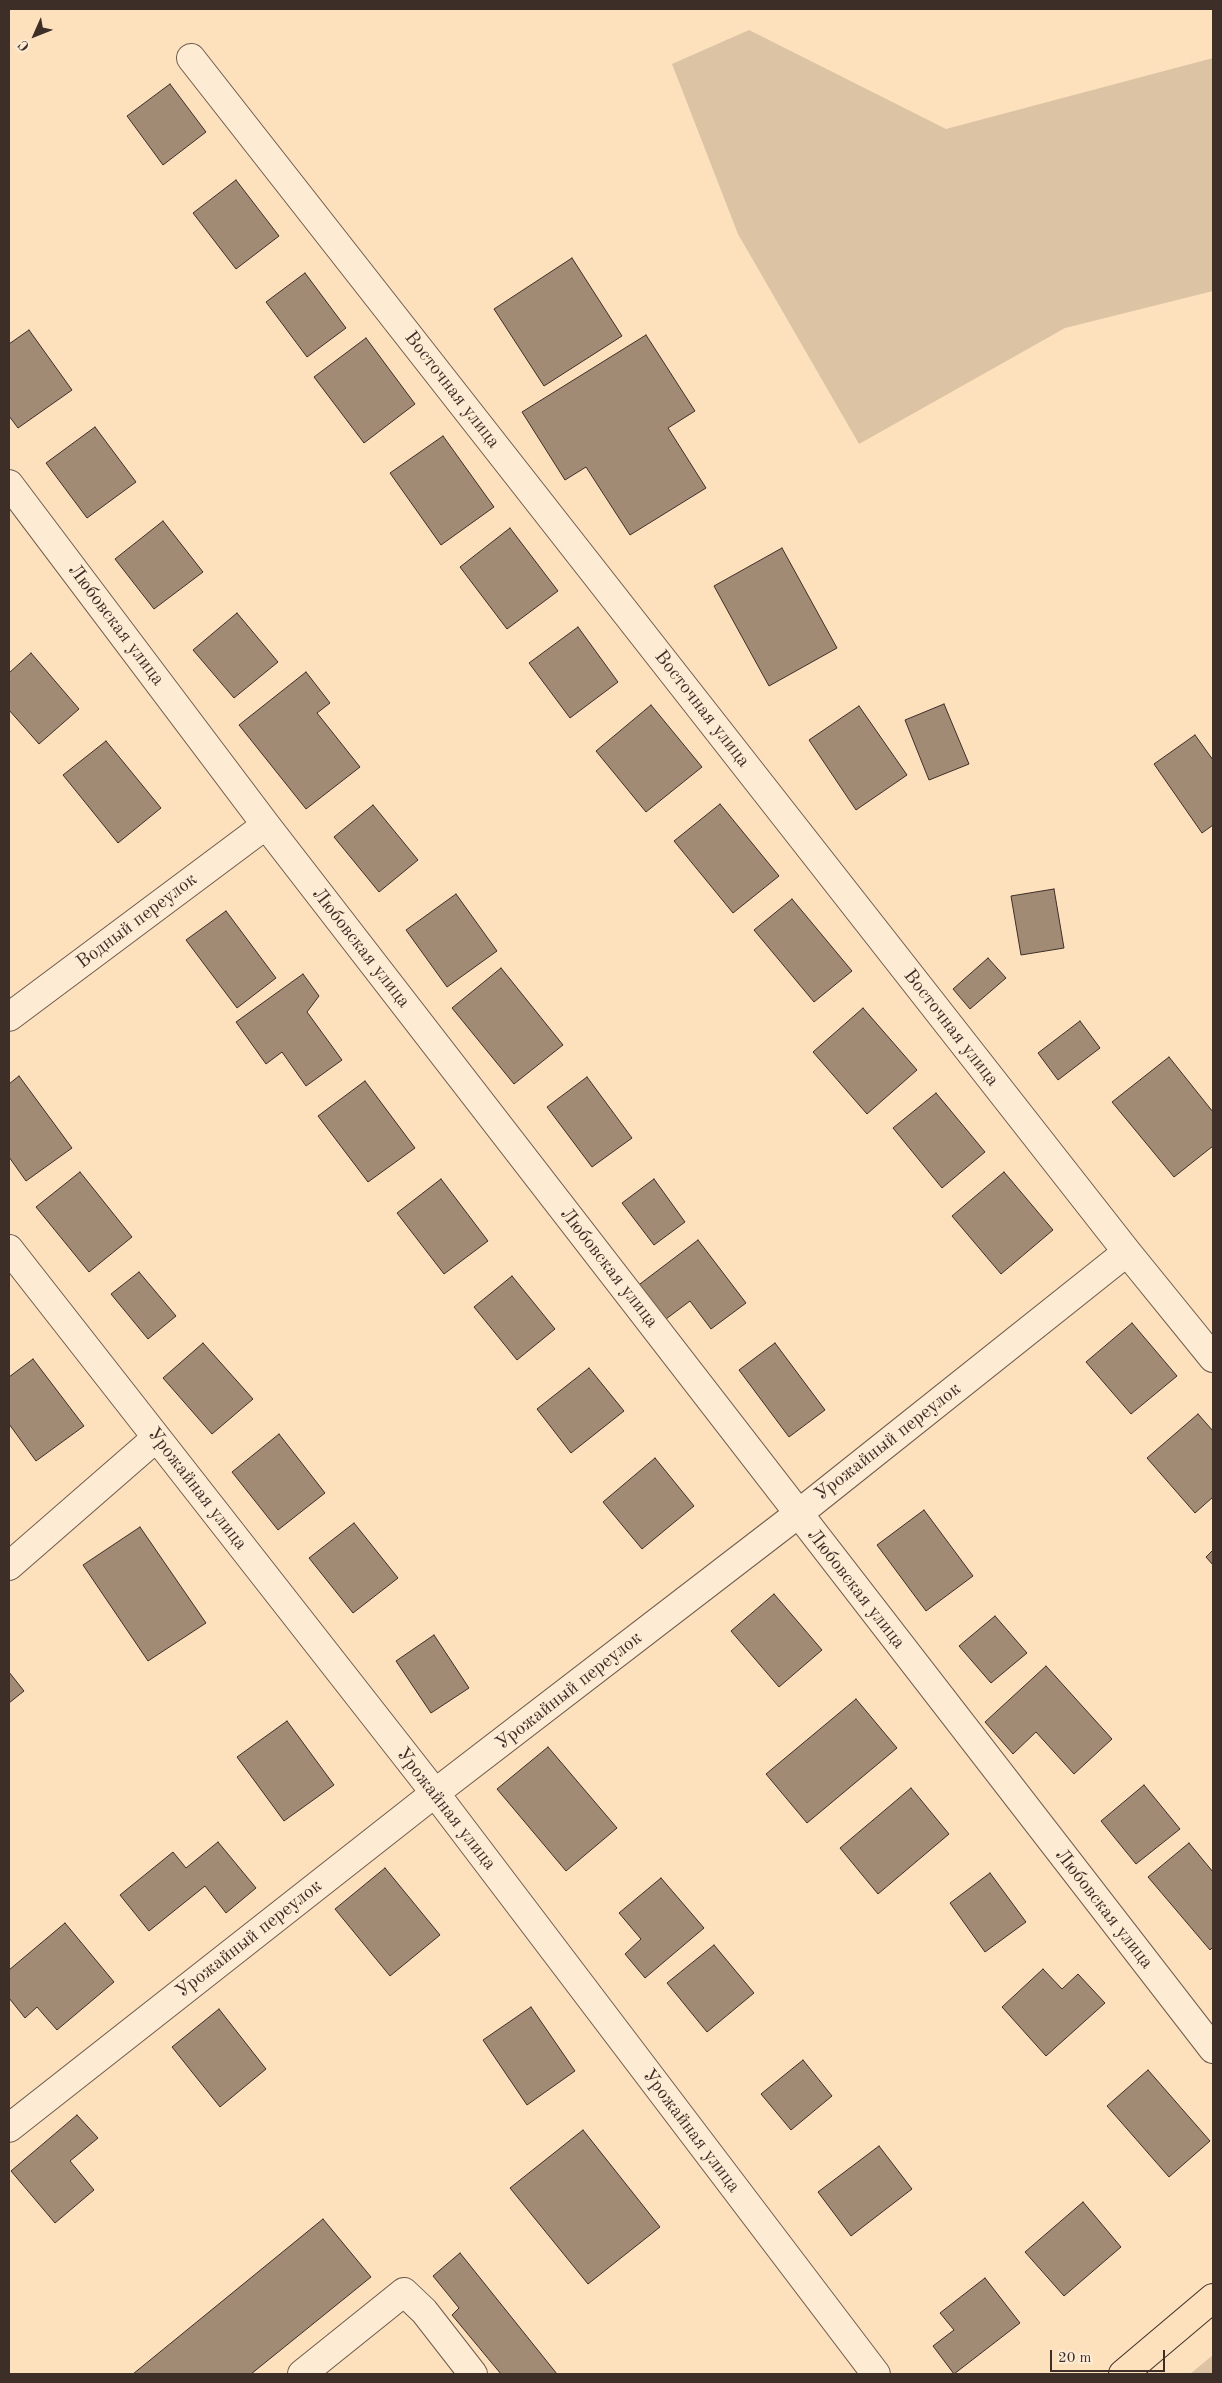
<!DOCTYPE html>
<html>
<head>
<meta charset="utf-8">
<style>
  body { margin:0 }
  #map { position:relative; width:1222px; height:2383px; overflow:hidden; background:#fce1bc; font-family:"Old Standard TT",serif }
  canvas { display:block }
  .frame { position:absolute; inset:0; border:10px solid #3e2e28; pointer-events:none }
  .north { position:absolute; left:10px; top:10px; width:50px; height:50px; -webkit-text-stroke:4px #fdecd3; paint-order:stroke; rotate:226deg; font-size:14px; font-weight:700; line-height:20px; text-align:center; color:#3e2e28 }
  .north::after { content:''; display:block; margin:auto; width:18px; height:22px; background:#3e2e28; clip-path:polygon(50% 0,100% 100%,50% 72%,0 100%) }
  .scale { position:absolute; left:1050px; top:2350px; width:115px; height:22px; box-sizing:border-box; border:2px solid #3e2e28; border-top:0; padding-left:6px; font-size:15px; line-height:18px; white-space:nowrap; color:#3e2e28; -webkit-text-stroke:4px #fdecd3; paint-order:stroke }
</style>
</head>
<body>
<div id="map">
<canvas width="1222" height="2383"></canvas>
<div class="frame"></div>
<div class="north">С</div>
<div class="scale">20 m</div>
</div>
<script>
const c = document.querySelector('canvas').getContext('2d');
c.lineJoin = 'round';
function paint(path, color) {
  c.fillStyle = color;
  c.fill(path, 'evenodd');
}
function shape(rows) {
  const path = new Path2D();
  for (const r of rows) {
    path.moveTo(r[0], r[1]);
    for (let i = 2; i < r.length; i += 2) path.lineTo(r[i], r[i + 1]);
  }
  return path;
}
function trace(path, color, width, dash) {
  c.strokeStyle = color;
  c.lineWidth = width;
  c.lineCap = dash ? 'butt' : 'round';
  c.setLineDash(dash || []);
  c.stroke(path);
}
function drawText(font, color, halo, rows, align = 'center') {
  c.font = font + ' "Old Standard TT",serif';
  c.lineWidth = 4;
  c.setLineDash([]);
  c.textBaseline = 'middle';
  c.strokeStyle = halo;
  c.fillStyle = color;
  for (const [text, x, y, turn = 0] of rows) {
    c.save();
    c.translate(x, y);
    c.rotate((+turn || 0) * Math.PI / 180);
    c.textAlign = isNaN(turn) ? turn : align;
    if (halo) c.strokeText(text, 0, 0);
    c.fillText(text, 0, 0);
    c.restore();
  }
}
const green = shape([
  [749,30,946,129,1213,58,1213,291,1065,328,859,444,738,234,672,64],
  [1213,2355,1213,2374,1190,2374]
]);
const building = shape([
  [170,84,206,132,163,165,127,116,170,84],
  [236,180,279,236,236,269,193,213,236,180],
  [572,258,622,336,544,386,494,309,572,258],
  [305,273,346,328,307,357,266,302,305,273],
  [29,330,72,390,18,428,9,416,9,344,29,330],
  [646,335,695,411,668,428,706,488,630,535,586,467,565,480,522,412,646,335],
  [366,338,415,404,364,443,314,377,366,338],
  [95,427,136,482,87,518,46,463,95,427],
  [443,436,494,507,441,545,390,473,443,436],
  [163,521,203,572,154,609,115,559,163,521],
  [510,528,558,591,507,629,460,567,510,528],
  [782,548,837,648,769,686,714,586,782,548],
  [237,613,278,662,234,698,193,650,237,613],
  [578,627,618,682,570,718,529,663,578,627],
  [31,653,79,709,39,744,9,710,9,673,31,653],
  [306,672,330,703,317,713,360,767,306,809,239,725,306,672],
  [944,704,969,764,929,780,905,720,944,704],
  [651,705,702,767,646,812,596,751,651,705],
  [859,706,907,775,856,810,809,740,859,706],
  [1195,735,1213,760,1213,825,1202,833,1154,764,1195,735],
  [106,741,161,808,118,843,63,775,106,741],
  [720,804,779,876,733,913,674,841,720,804],
  [373,805,418,860,379,892,334,837,373,805],
  [1054,889,1064,948,1021,955,1011,896,1054,889],
  [456,894,497,951,447,987,406,930,456,894],
  [792,899,852,971,814,1002,754,930,792,899],
  [226,911,276,978,237,1008,186,940,226,911],
  [988,958,1006,978,970,1009,953,989,988,958],
  [501,968,563,1045,514,1084,452,1008,501,968],
  [303,974,319,996,307,1012,342,1060,306,1086,282,1052,266,1064,236,1022,303,974],
  [863,1008,917,1070,867,1114,813,1052,863,1008],
  [1080,1021,1100,1048,1058,1080,1038,1053,1080,1021],
  [1169,1057,1213,1112,1213,1146,1174,1177,1112,1102,1169,1057],
  [19,1076,72,1148,26,1181,9,1157,9,1084,19,1076],
  [587,1077,632,1138,592,1167,547,1107,587,1077],
  [365,1081,415,1148,368,1182,318,1116,365,1081],
  [936,1093,985,1152,942,1188,893,1128,936,1093],
  [80,1172,132,1237,89,1272,36,1207,80,1172],
  [1004,1172,1053,1230,1001,1274,952,1216,1004,1172],
  [441,1179,488,1241,444,1274,397,1213,441,1179],
  [654,1179,685,1222,654,1245,622,1203,654,1179],
  [698,1240,746,1303,711,1329,690,1301,662,1322,636,1287,698,1240],
  [139,1272,176,1316,148,1339,111,1294,139,1272],
  [512,1276,555,1329,517,1360,474,1307,512,1276],
  [1132,1323,1177,1376,1131,1414,1086,1362,1132,1323],
  [203,1343,253,1399,212,1434,163,1378,203,1343],
  [775,1343,825,1410,789,1437,739,1370,775,1343],
  [33,1359,84,1426,36,1461,9,1424,9,1377,33,1359],
  [589,1368,624,1411,571,1453,537,1409,589,1368],
  [1198,1414,1213,1431,1213,1497,1195,1513,1147,1458,1198,1414],
  [279,1434,325,1493,278,1530,232,1472,279,1434],
  [655,1458,694,1506,642,1549,603,1502,655,1458],
  [924,1510,973,1576,926,1611,877,1545,924,1510],
  [354,1523,398,1578,353,1613,309,1558,354,1523],
  [140,1527,206,1623,148,1661,83,1565,140,1527],
  [1213,1550,1213,1565,1206,1557,1213,1550],
  [774,1594,822,1650,779,1687,731,1631,774,1594],
  [995,1616,1027,1653,991,1683,959,1646,995,1616],
  [434,1635,469,1688,431,1713,396,1661,434,1635],
  [1046,1666,1112,1739,1074,1774,1036,1732,1013,1754,985,1722,1046,1666],
  [9,1672,24,1691,9,1703,9,1672],
  [856,1699,897,1748,807,1823,766,1774,856,1699],
  [287,1721,334,1785,284,1821,237,1757,287,1721],
  [548,1747,617,1828,566,1871,497,1789,548,1747],
  [1144,1785,1180,1829,1136,1864,1101,1821,1144,1785],
  [911,1788,949,1834,878,1894,840,1848,911,1788],
  [218,1842,256,1888,226,1913,205,1886,149,1931,120,1895,173,1852,186,1868,218,1842],
  [1189,1843,1213,1872,1213,1947,1210,1950,1148,1877,1189,1843],
  [385,1868,440,1935,390,1976,335,1909,385,1868],
  [990,1873,1026,1922,985,1952,950,1903,990,1873],
  [661,1878,704,1928,645,1978,625,1954,641,1939,619,1913,661,1878],
  [65,1923,114,1982,57,2030,37,2007,25,2018,9,1998,9,1970,65,1923],
  [714,1945,754,1993,707,2032,667,1983,714,1945],
  [1043,1969,1062,1989,1078,1974,1105,2003,1046,2056,1002,2007,1043,1969],
  [531,2007,575,2071,527,2105,483,2040,531,2007],
  [219,2009,266,2069,220,2107,172,2047,219,2009],
  [803,2060,832,2096,791,2130,761,2094,803,2060],
  [1148,2070,1210,2141,1169,2177,1107,2106,1148,2070],
  [77,2115,98,2138,70,2161,94,2190,55,2223,11,2171,77,2115],
  [583,2130,660,2227,588,2284,510,2188,583,2130],
  [879,2146,912,2189,851,2236,818,2192,879,2146],
  [1083,2202,1121,2247,1064,2296,1025,2252,1083,2202],
  [323,2219,371,2277,251,2374,133,2374,323,2219],
  [460,2253,557,2374,501,2374,452,2315,459,2308,433,2276,460,2253],
  [985,2278,1020,2323,954,2374,933,2346,954,2330,940,2313,985,2278]
]);
const minor = shape([
  [191,58,1127,1252,1213,1358],
  [9,484,266,825,1213,2049],
  [9,1017,266,825],
  [9,1249,435,1793,876,2374],
  [9,1566,156,1438],
  [9,2128,435,1793,798,1514,1127,1252],
  [302,2374,404,2292,424,2311,473,2374]
]);
const major = shape([
  [1123,2374,1213,2298]
]);
const streetNames = [
  ["Восточная улица",452,390,52],
  ["Любовская улица",116,625,53],
  ["Восточная улица",702,709,52],
  ["Водный переулок",137,921,-37],
  ["Любовская улица",361,948,52],
  ["Восточная улица",951,1028,52],
  ["Любовская улица",609,1268,52],
  ["Урожайный переулок",888,1442,-38],
  ["Урожайная улица",197,1489,52],
  ["Любовская улица",856,1589,52],
  ["Урожайный переулок",569,1691,-38],
  ["Урожайная улица",446,1809,52],
  ["Любовская улица",1104,1909,52],
  ["Урожайный переулок",249,1939,-38],
  ["Урожайная улица",691,2131,53]
];
paint(green, '#dcc3a3');
paint(building, '#a18b75');
trace(building, '#3e2e28', 1);
trace(minor, '#6e5b4d', 30);
trace(major, '#3e2e28', 30);
trace(minor, '#fdecd3', 28);
trace(major, '#fce1bc', 28);
drawText('19px', '#3e2e28', '#fdecd3', streetNames);
</script>
</body>
</html>
